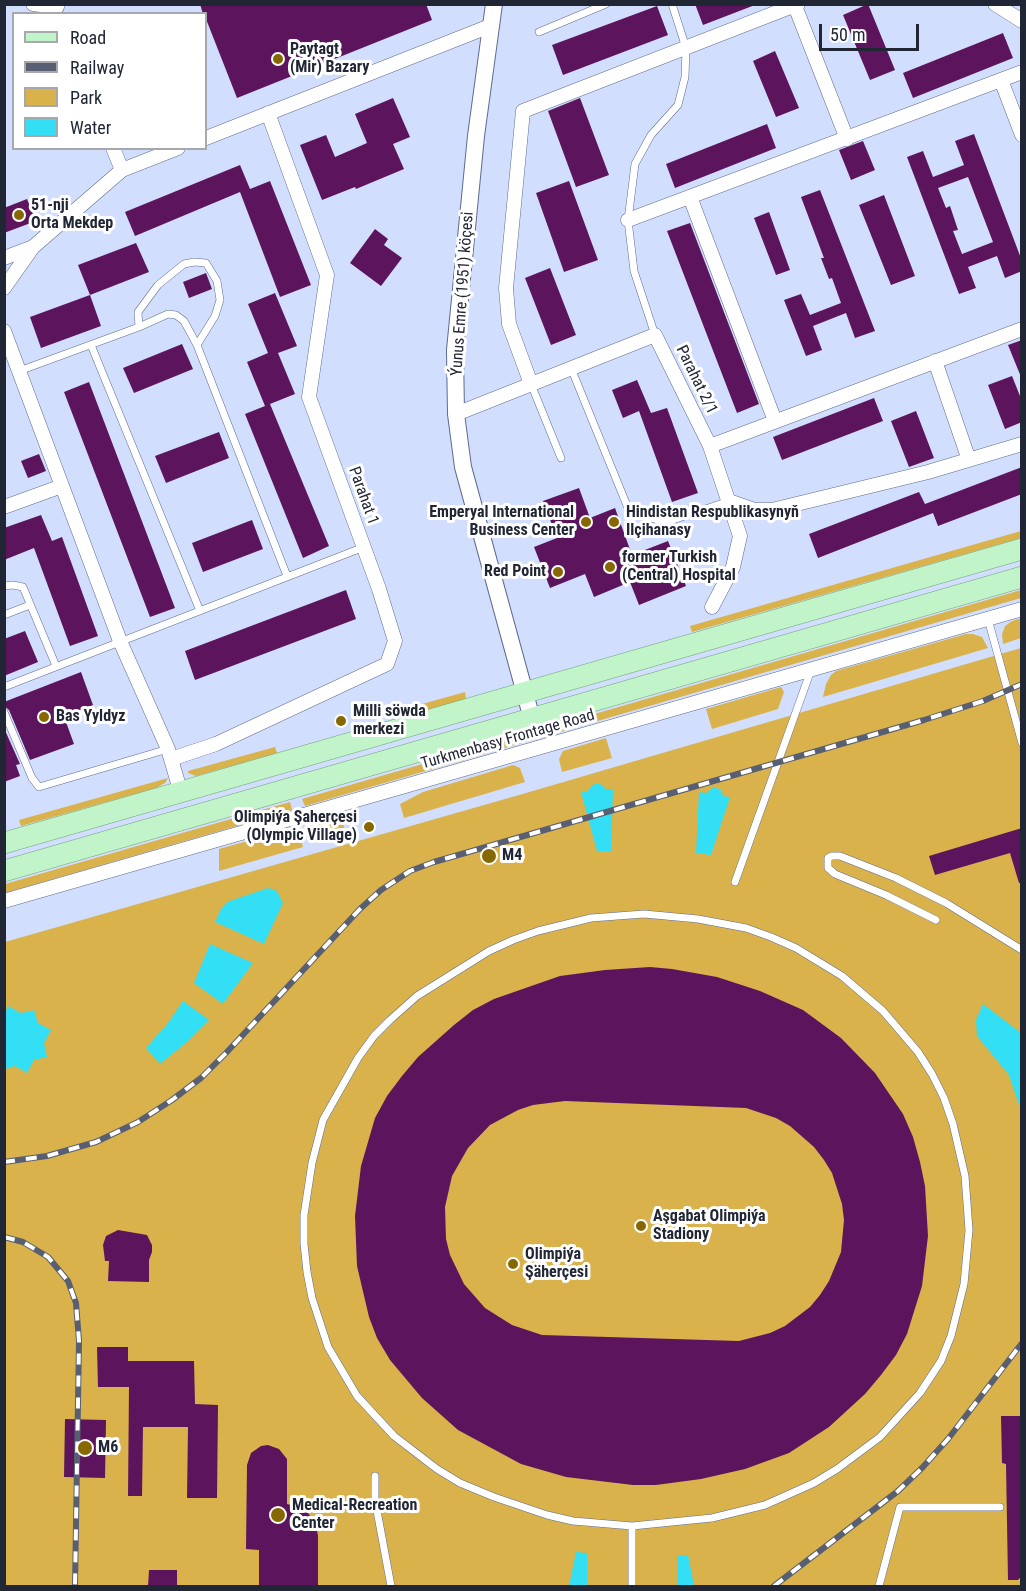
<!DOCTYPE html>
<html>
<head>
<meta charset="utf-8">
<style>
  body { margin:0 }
  #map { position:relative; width:1026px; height:1591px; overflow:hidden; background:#d2defd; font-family:"Roboto Condensed",sans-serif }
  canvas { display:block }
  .frame { position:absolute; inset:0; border:6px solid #212635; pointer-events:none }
  .legend { position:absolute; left:12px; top:12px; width:195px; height:138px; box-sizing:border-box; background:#fff; border:2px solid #a6a8ae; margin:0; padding:8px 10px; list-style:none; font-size:18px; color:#212635 }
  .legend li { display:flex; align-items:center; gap:12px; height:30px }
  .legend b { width:30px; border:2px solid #a6a8ae }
  .scale { position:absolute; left:819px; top:24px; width:100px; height:27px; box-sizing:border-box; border:3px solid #212635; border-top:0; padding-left:8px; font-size:18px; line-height:21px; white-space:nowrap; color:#212635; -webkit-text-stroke:4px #fff; paint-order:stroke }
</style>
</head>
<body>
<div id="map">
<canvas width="1026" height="1591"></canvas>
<div class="frame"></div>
<ul class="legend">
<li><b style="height:8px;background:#c1f4c8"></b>Road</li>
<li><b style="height:8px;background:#585f73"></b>Railway</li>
<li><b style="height:16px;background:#d9b24b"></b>Park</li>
<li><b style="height:16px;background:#33dff5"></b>Water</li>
</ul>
<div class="scale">50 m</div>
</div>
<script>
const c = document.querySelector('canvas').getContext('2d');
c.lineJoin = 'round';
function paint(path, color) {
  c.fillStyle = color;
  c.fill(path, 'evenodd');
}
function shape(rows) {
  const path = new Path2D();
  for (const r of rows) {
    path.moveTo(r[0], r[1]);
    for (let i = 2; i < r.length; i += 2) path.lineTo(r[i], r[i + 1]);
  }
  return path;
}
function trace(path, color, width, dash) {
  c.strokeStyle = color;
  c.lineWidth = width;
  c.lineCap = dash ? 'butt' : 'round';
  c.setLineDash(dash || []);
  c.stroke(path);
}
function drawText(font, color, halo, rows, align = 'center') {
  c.font = font + ' "Roboto Condensed",sans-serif';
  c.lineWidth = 6;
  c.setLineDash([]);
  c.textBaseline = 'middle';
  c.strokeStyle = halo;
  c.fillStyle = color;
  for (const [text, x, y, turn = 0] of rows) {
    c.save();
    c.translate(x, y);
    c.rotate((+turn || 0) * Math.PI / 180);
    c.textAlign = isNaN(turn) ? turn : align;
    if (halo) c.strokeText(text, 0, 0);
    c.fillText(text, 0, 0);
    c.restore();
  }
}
const green = shape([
  [1021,531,1021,538,692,632,690,626],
  [1021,590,1021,598,305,806,302,799],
  [1021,618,1021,638,1003,644,1002,634,1005,626,1012,621],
  [966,634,973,634,982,637,988,648,823,697,826,684,831,675,836,671],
  [1021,648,1021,1586,5,1586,5,942,526,793],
  [781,687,784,692,778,709,712,729,706,709],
  [465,692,466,699,403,717,391,716,390,713],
  [606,738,612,758,562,772,559,759,563,751],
  [275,747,277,753,196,776,188,773,188,771],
  [513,765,520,768,525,782,404,818,400,804,423,792],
  [168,778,165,783,156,788,21,826,19,820],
  [290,802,292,810,5,893,5,884],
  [340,821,343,823,346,835,315,843,310,824],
  [297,827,303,847,219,871,219,849]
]);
const water = shape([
  [596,784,600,784,606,789,613,789,611,851,597,851,581,792,588,791,592,785],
  [714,787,721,790,723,796,730,797,711,855,696,853,699,792,706,793],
  [268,888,277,891,283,903,264,944,215,922,221,909,227,902],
  [210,944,253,963,223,1004,194,983],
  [183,1001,209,1020,186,1043,160,1064,146,1048,168,1023],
  [983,1004,1021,1033,1021,1111,1009,1075,977,1036,976,1020],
  [8,1006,21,1013,34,1010,38,1023,51,1030,44,1043,47,1057,34,1060,27,1073,15,1066,5,1069,5,1013],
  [576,1552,587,1553,587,1586,569,1586],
  [688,1555,694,1586,677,1586,677,1556]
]);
const building = shape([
  [200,4,426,4,432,20,237,98,206,19,206,14,203,14],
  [695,4,754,4,755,5,703,25],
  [868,4,895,70,870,80,843,15],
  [657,6,668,35,563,75,552,45],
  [1003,33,1013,58,913,98,903,73],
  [775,51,799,108,776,117,753,61],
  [393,98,410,137,393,144,404,169,356,189,355,187,322,200,300,145,326,135,335,157,367,143,355,114],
  [580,98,609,175,576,187,548,111],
  [767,124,776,148,675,188,666,164],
  [974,134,1022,261,1022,271,1005,278,997,256,968,267,976,288,959,294,907,157,923,151,933,177,964,165,955,141],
  [968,177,993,242,962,254,953,231,958,230,950,206,946,208,938,188],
  [863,141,875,170,851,180,839,150],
  [240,165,250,189,270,181,311,285,280,297,240,192,135,236,125,212],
  [569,181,598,260,564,272,536,193],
  [820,190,875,331,855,338,846,313,813,326,822,350,806,356,784,300,801,294,810,315,841,303,832,278,829,279,821,258,824,258,801,197],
  [884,195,915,276,891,285,859,205],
  [27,199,36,221,4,233,4,208],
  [769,212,790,270,776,275,754,218],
  [690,223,759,404,737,413,667,231],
  [375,229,388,239,384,245,402,258,381,286,350,263],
  [136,243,149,272,90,295,78,265],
  [550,268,576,335,551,345,525,278],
  [206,273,212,289,189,298,183,282],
  [275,293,297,346,278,353,295,394,270,404,329,546,303,558,245,414,265,406,247,362,268,353,248,304],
  [90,295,101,326,41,348,30,317],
  [1022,340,1022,377,1021,377,1008,345],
  [182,344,193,369,134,393,123,368],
  [1012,376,1022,401,1022,422,1005,429,988,385],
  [637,380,651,413,667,408,698,493,672,502,639,411,623,418,612,390],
  [89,382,175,608,150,617,64,392],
  [874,398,883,421,782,460,773,437],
  [916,411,934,458,909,467,891,421],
  [219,432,229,458,166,483,155,456],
  [39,454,46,471,28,478,21,461],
  [1022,467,1022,494,938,526,933,513,818,558,809,534,919,492,925,504],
  [579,488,590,518,615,508,632,555,668,541,686,586,639,605,630,582,594,597,585,574,550,588,534,547,557,538,543,501],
  [41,515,52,541,62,537,98,636,70,646,34,548,4,560,4,528],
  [252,520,263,549,203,572,192,543],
  [346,590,356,619,195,680,185,651],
  [25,631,38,662,4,676,4,639],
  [81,672,93,705,75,712,66,722,74,744,30,760,9,710,4,706,4,702],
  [4,728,20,764,16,765,20,776,4,782],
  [1022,828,1022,883,1019,883,1010,853,935,875,929,856],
  [650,967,672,969,717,977,760,991,803,1010,841,1038,875,1073,903,1114,913,1137,920,1162,925,1186,928,1236,922,1286,907,1334,896,1355,881,1375,865,1394,829,1427,789,1453,745,1469,701,1479,656,1485,633,1485,566,1477,521,1464,458,1430,422,1398,390,1360,377,1338,369,1317,357,1266,355,1216,361,1166,375,1118,387,1096,402,1076,418,1057,454,1025,473,1010,494,999,560,976,605,970],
  [565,1101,746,1108,776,1118,790,1126,814,1147,824,1160,832,1173,842,1204,844,1220,841,1252,829,1281,820,1295,810,1307,785,1326,770,1333,739,1341,542,1335,512,1325,485,1308,464,1284,450,1255,446,1239,445,1207,452,1176,468,1148,490,1125,518,1110,533,1105],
  [118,1230,147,1235,152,1245,152,1252,149,1260,149,1282,108,1281,109,1261,105,1261,103,1245,106,1236],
  [97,1347,128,1347,128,1361,194,1361,195,1404,218,1405,217,1498,187,1498,188,1427,143,1427,142,1496,128,1496,129,1387,98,1387],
  [1001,1416,1022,1416,1022,1576,1018,1580,1008,1580,1006,1464,1002,1463],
  [65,1419,106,1420,105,1478,64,1477],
  [268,1445,279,1449,287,1459,287,1504,299,1507,308,1513,316,1525,318,1536,318,1587,259,1587,259,1550,246,1549,247,1465,251,1453,261,1446],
  [149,1570,177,1570,177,1587,148,1587]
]);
const service = shape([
  [539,32,606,4],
  [139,327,138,312,158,285,184,264,194,262,206,263,217,281,220,300,215,316,197,345],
  [655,335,634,271,628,220,635,164,651,135,678,105,685,77,686,48,672,4],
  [91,345,200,611],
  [571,368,630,513,667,522,729,501],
  [19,371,139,327,168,314,176,315,184,321,197,345,287,576],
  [531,384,561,458],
  [4,586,13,585,23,587,56,666],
  [4,615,30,605],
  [988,619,1022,743],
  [4,687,364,547],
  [4,712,32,778,39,787,168,749],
  [735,882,811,670],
  [644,914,698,919,746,928,771,937,796,948,842,976,883,1011,918,1052,932,1074,944,1098,953,1124,965,1176,969,1230,964,1284,951,1336,941,1361,920,1393,880,1437,837,1469,814,1483,765,1505,712,1518,632,1526,573,1521,547,1515,494,1497,460,1483,437,1469,394,1436,357,1396,328,1347,312,1298,307,1272,304,1244,304,1215,312,1163,323,1120,358,1058,374,1036,390,1020,417,996,489,951,513,940,538,931,591,918,644,914],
  [936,920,886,895,835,874,828,868,828,858,832,856,840,856,896,878,946,903,1022,950],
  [375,1476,375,1500,391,1586],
  [632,1586,632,1526],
  [879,1586,900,1507,1000,1507]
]);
const minor = shape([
  [33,4,57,7],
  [995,4,1022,21],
  [795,6,847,139],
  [1001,80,1022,135],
  [206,138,490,26],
  [122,170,178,148],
  [690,197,775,421],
  [628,220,1022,72],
  [4,258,33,247],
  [4,288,33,247,122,170,113,148],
  [4,331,120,641,168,749,181,793],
  [935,361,969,460],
  [531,384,509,324,506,288,523,111,798,4],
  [456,414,655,335,710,446,740,536,733,567,712,607],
  [710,446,1022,329],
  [729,501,755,510,772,510,928,472,1022,444],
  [4,507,62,486],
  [171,759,216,744,387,664,395,641,379,589,309,397,327,275,268,113],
  [4,901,1022,609]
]);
const tertiary = shape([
  [494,4,476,136,455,350,456,414,463,467,532,719]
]);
const primary = shape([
  [4,843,1022,549],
  [4,871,1022,577]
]);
const rail = shape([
  [4,1162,47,1156,96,1142,138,1122,172,1100,201,1078,226,1053,360,909,381,890,410,871,434,862,924,720,983,701,1022,684],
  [4,1237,23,1242,48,1257,68,1281,76,1303,79,1341,75,1586],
  [774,1586,898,1491,922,1468,948,1439,1022,1343]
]);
const markers = [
  [278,59,6,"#866701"],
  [19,215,6,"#866701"],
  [586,522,6,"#866701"],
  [614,522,6,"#866701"],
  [610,567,6,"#866701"],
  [558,572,6,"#866701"],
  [44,717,6,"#866701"],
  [341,721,6,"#866701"],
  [369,827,6,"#866701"],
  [489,856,8,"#866701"],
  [641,1226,6,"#866701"],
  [513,1264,6,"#866701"],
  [85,1448,8,"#866701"],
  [278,1515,8,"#866701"]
];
const poiNames = [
  ["Paytagt",290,50],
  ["(Mir) Bazary",290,68],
  ["51-nji",31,206],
  ["Orta Mekdep",31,224],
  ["Emperyal International",574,513,"right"],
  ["Business Center",574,531,"right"],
  ["Hindistan Respublikasynyň",626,513],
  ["Ilçihanasy",626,531],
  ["former Turkish",622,558],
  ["(Central) Hospital",622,576],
  ["Red Point",546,572,"right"],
  ["Milli söwda",353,712],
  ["merkezi",353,730],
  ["Bas Yyldyz",56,717],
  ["Olimpiýa Şaherçesi",357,818,"right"],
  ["(Olympic Village)",357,836,"right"],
  ["M4",502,856],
  ["Aşgabat Olimpiýa",653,1217],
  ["Stadiony",653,1235],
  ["Olimpiýa",525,1255],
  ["Şäherçesi",525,1273],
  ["M6",98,1448],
  ["Medical-Recreation",292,1506],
  ["Center",292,1524]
];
const streetNames = [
  ["Ýunus Emre (1951) köçesi",463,294,-86],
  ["Parahat 2/1",696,380,64],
  ["Parahat 1",363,496,70],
  ["Turkmenbasy Frontage Road",508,740,-16]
];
paint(green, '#d9b24b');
paint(water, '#33dff5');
paint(building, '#5c155c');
trace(service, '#5f6c8e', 8);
trace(minor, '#5f6c8e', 15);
trace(tertiary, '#5f6c8e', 18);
trace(primary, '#6ea77d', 22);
trace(service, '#fff', 7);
trace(minor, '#fff', 14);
trace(tertiary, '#fff', 16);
trace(primary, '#c1f4c8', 21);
trace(rail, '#585f73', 6);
trace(rail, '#fff', 4, [11]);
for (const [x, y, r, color] of markers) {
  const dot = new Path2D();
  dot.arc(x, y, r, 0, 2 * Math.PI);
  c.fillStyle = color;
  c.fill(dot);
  trace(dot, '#fff', 2);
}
drawText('bold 16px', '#212635', '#fff', poiNames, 'left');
drawText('16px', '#212635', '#fff', streetNames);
</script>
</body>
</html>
